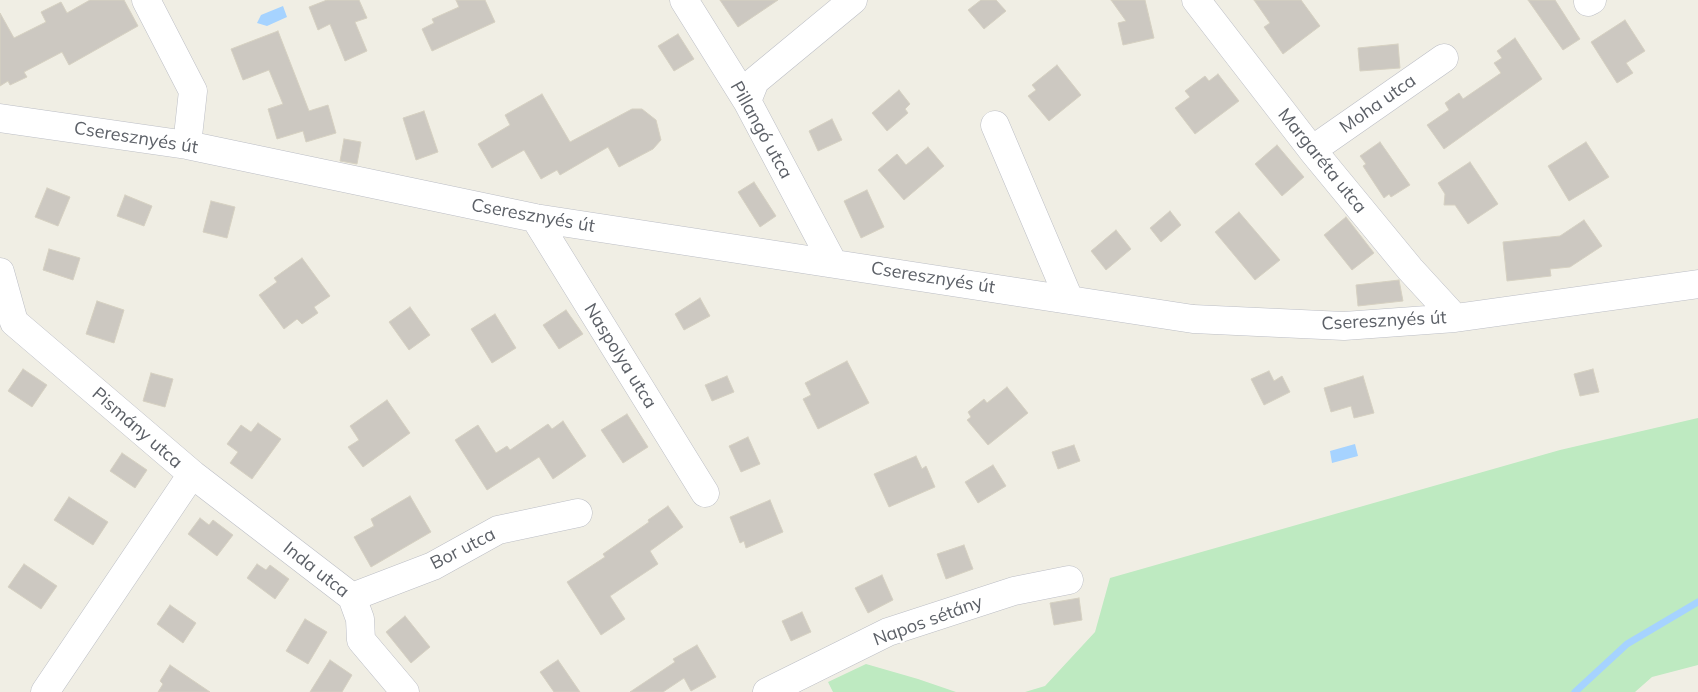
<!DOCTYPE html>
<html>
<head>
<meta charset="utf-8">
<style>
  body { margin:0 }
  canvas { display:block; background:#f0eee4 }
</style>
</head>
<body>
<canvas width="1698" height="692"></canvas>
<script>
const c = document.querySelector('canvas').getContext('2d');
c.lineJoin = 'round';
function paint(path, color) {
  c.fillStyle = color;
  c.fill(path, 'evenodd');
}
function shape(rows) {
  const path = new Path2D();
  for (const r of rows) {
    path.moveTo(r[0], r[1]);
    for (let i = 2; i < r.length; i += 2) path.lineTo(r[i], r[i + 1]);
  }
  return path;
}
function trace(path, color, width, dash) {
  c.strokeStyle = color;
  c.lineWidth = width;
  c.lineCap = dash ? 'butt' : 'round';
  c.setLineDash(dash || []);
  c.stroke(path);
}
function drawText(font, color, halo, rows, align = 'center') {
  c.font = font + ' Mulish,sans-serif';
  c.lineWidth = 4.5;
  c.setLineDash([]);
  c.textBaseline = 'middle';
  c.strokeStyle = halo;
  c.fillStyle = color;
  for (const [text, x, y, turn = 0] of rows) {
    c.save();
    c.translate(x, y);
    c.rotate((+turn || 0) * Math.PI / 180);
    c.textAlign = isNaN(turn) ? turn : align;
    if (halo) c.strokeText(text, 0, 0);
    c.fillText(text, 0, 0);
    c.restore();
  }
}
const green = shape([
  [1698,418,1698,665,1652,677,1635,692,1025,692,1045,686,1095,632,1110,578,1560,450],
  [866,664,918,679,956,692,833,692,828,682]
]);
const water = shape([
  [283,6,287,17,267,26,257,23,261,15],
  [1355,444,1358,456,1332,463,1330,451]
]);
const stream = shape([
  [1575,692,1627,644,1698,602]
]);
const building = shape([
  [90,0,124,0,138,26,69,65,62,52,24,72,27,77,10,85,8,81,0,86,0,13,14,38,46,22,41,12,61,2,67,13,90,0],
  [327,0,359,0,367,18,355,22,367,51,345,61,330,24,318,30,309,7,327,0],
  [456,0,485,0,495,22,432,51,422,29,434,23,432,19,459,7,456,0],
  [720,0,778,0,738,27,720,0],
  [981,0,996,0,1006,11,984,29,968,10,981,0],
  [1111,0,1145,0,1154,38,1123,45,1118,23,1126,21,1111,0],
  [1254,0,1301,0,1320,26,1283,54,1264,27,1270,23,1254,0],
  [1528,0,1555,0,1580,39,1563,50,1528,0],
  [1625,20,1645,51,1626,63,1633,73,1617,83,1591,42,1625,20],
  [278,31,309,111,328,105,336,133,306,142,303,131,277,139,268,109,283,104,269,70,243,80,231,49,278,31],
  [678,34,694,59,674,71,658,46,678,34],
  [1515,38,1542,79,1444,149,1427,125,1449,110,1445,103,1459,93,1463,99,1501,73,1494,63,1502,58,1497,51,1515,38],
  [1398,44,1400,68,1360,71,1358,48,1398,44],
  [1057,65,1081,95,1049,121,1028,96,1036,90,1032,85,1057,65],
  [1218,74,1239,101,1195,134,1175,108,1190,97,1185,91,1205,76,1209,81,1218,74],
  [899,90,910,104,905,109,908,113,887,131,872,113,899,90],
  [542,94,570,142,632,109,642,109,656,120,661,140,653,149,619,167,608,147,560,175,557,170,541,179,524,150,492,168,478,144,510,125,505,115,542,94],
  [424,111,438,152,416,160,403,118,424,111],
  [832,119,842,140,818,151,809,131,832,119],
  [344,139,361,142,357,164,340,161,344,139],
  [1380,142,1410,185,1391,197,1389,194,1384,198,1363,166,1366,164,1360,156,1380,142],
  [1586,142,1609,177,1569,201,1548,166,1586,142],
  [1277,145,1304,177,1282,196,1255,164,1277,145],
  [928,147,944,166,904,200,878,170,897,154,906,165,928,147],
  [1470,162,1498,204,1468,224,1455,205,1444,205,1445,194,1438,183,1470,162],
  [754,182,776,216,760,227,738,192,754,182],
  [47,188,70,197,58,226,35,217,47,188],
  [867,190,884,227,861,238,844,201,867,190],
  [125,195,152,206,144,226,117,216,125,195],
  [211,201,235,207,227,238,203,232,211,201],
  [1170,211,1181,225,1161,242,1150,228,1170,211],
  [1239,212,1280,260,1255,280,1215,232,1239,212],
  [1346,217,1374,253,1352,270,1324,235,1346,217],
  [1584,220,1602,246,1570,267,1550,269,1551,276,1507,281,1503,242,1560,236,1584,220],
  [1116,230,1131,249,1106,270,1091,251,1116,230],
  [49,249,80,258,73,280,43,270,49,249],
  [302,258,330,296,314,307,318,313,302,324,297,319,284,329,259,295,277,282,274,278,302,258],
  [1399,280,1403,301,1358,306,1356,285,1399,280],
  [700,298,710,316,684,330,675,314,700,298],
  [97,301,124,310,114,343,86,334,97,301],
  [410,307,430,335,409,350,389,322,410,307],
  [566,310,583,334,559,349,543,325,566,310],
  [495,314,516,348,492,363,471,329,495,314],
  [847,361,869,403,818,429,803,399,811,395,805,383,847,361],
  [23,369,47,385,32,407,8,391,23,369],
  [1593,369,1599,392,1580,396,1574,374,1593,369],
  [1269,371,1274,381,1282,376,1290,392,1264,405,1251,379,1269,371],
  [151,373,173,379,165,407,143,401,151,373],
  [727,376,734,392,712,401,705,385,727,376],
  [1363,376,1374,413,1354,418,1351,406,1331,412,1324,388,1363,376],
  [1007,387,1028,413,988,445,967,420,971,417,968,412,984,399,987,403,1007,387],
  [387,400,410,433,363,467,348,447,359,440,350,426,387,400],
  [627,414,648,447,623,463,601,430,627,414],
  [563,421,586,456,553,479,539,457,487,490,455,440,478,425,496,453,507,446,510,450,548,424,552,429,563,421],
  [258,423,281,439,252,479,230,463,238,452,227,444,241,425,251,432,258,423],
  [748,437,760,464,741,472,729,446,748,437],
  [1074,445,1080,461,1058,469,1052,452,1074,445],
  [122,453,147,470,135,488,110,471,122,453],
  [916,456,922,469,926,466,935,487,889,507,874,474,916,456],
  [993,465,1006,486,978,503,965,482,993,465],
  [410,496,431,532,371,567,354,537,374,526,371,519,410,496],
  [69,497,108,522,93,545,54,520,69,497],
  [770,500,783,532,746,548,744,541,740,543,730,517,770,500],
  [668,506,683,527,650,551,658,564,610,596,625,619,601,635,567,582,605,557,603,554,649,522,648,520,668,506],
  [200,518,209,525,213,520,233,535,217,556,188,534,200,518],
  [964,545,973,569,946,579,937,554,964,545],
  [24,564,57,586,41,609,8,587,24,564],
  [257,564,266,570,270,565,289,579,275,599,247,578,257,564],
  [882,575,893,600,868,613,855,588,882,575],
  [1079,598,1082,620,1054,625,1050,603,1079,598],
  [170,605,196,623,183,643,157,624,170,605],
  [802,612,811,632,791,641,782,621,802,612],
  [405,616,430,647,411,663,386,632,405,616],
  [305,619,327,632,308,664,286,651,305,619],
  [697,645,716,677,691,691,684,678,663,692,630,692,675,662,673,659,697,645],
  [330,660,352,675,342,692,310,692,330,660],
  [558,660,580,692,554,692,540,672,558,660],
  [170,665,210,692,158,692,163,684,160,681,170,665]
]);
const minor = shape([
  [146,0,193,91,187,145],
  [684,0,747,101,833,263],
  [1196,0,1312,150,1410,269,1455,318],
  [1588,2,1592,0],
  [747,101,755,81,853,0],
  [0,118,187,145,535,218,1193,319,1344,326,1455,318,1698,284],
  [995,125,1069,299],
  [1312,150,1444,58],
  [535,218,705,493],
  [0,272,14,322,192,474,45,692],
  [192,474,352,597,360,619,361,640,405,692],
  [352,597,433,566,498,530,578,513],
  [767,692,888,632,1014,591,1069,580]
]);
const streetNames = [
  ["Moha utca",1378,104,-35],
  ["Pillangó utca",761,130,61],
  ["Cseresznyés út",136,138,9],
  ["Margaréta utca",1322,161,51],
  ["Cseresznyés út",533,216,10],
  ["Cseresznyés út",933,278,9],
  ["Cseresznyés út",1384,321,-3],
  ["Naspolya utca",620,356,58],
  ["Pismány utca",137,428,41],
  ["Bor utca",463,549,-27],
  ["Inda utca",316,570,38],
  ["Napos sétány",928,621,-20]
];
paint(green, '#beeac1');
paint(water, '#a6d3ff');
trace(stream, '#a6d3ff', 7);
paint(building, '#ccc8c1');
trace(building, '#d6d1c2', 1);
trace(minor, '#bcbec5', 29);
trace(minor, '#fff', 28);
drawText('18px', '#5c6067', '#fff', streetNames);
</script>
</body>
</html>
